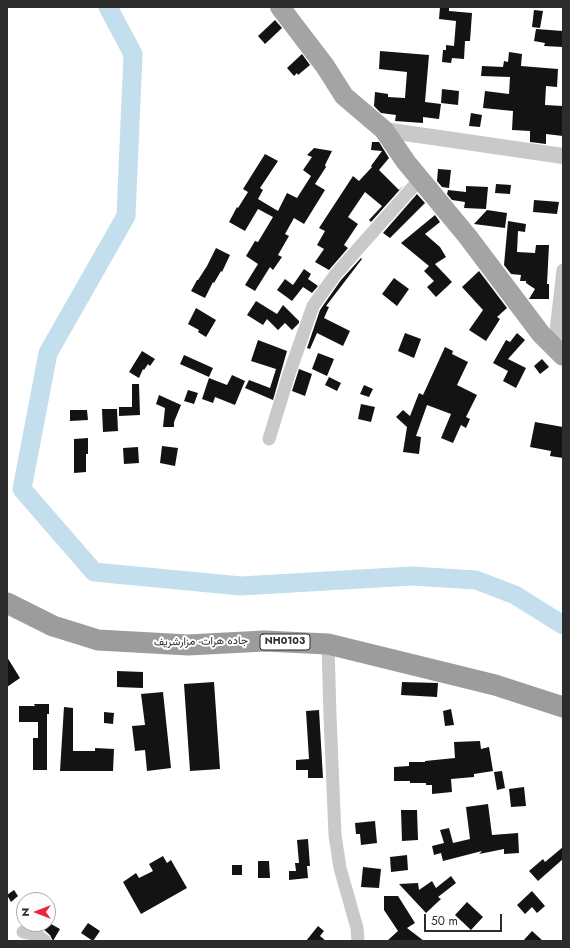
<!DOCTYPE html>
<html>
<head>
<meta charset="utf-8">
<style>
  body { margin:0 }
  #map { position:relative; width:570px; height:948px; overflow:hidden; background:#fff; font-family:Jost,sans-serif }
  canvas { display:block }
  .frame { position:absolute; inset:0; border:8px solid #2c2c2c; pointer-events:none }
  .north { position:absolute; left:16px; top:892px; width:40px; height:40px; box-sizing:border-box; background:#fff; border:1px solid #ababab; border-radius:50%; rotate:270deg; font-size:11px; font-weight:700; line-height:16px; text-align:center; color:#2c2c2c }
  .north::after { content:''; display:block; margin:auto; width:14px; height:18px; background:#ec253c; clip-path:polygon(50% 0,100% 100%,50% 72%,0 100%) }
  .scale { position:absolute; left:424px; top:914px; width:78px; height:18px; box-sizing:border-box; border:2px solid #2c2c2c; border-top:0; padding-left:5px; font-size:12px; line-height:14px; white-space:nowrap; color:#2c2c2c; -webkit-text-stroke:3px #fff; paint-order:stroke }
</style>
</head>
<body>
<div id="map">
<canvas width="570" height="948"></canvas>
<div class="frame"></div>
<div class="north">N</div>
<div class="scale">50 m</div>
</div>
<script>
const c = document.querySelector('canvas').getContext('2d');
c.lineJoin = 'round';
function shape(rows) {
  const path = new Path2D();
  for (const r of rows) {
    path.moveTo(r[0], r[1]);
    for (let i = 2; i < r.length; i += 2) path.lineTo(r[i], r[i + 1]);
  }
  return path;
}
function trace(path, color, width, dash) {
  c.strokeStyle = color;
  c.lineWidth = width;
  c.lineCap = dash ? 'butt' : 'round';
  c.setLineDash(dash || []);
  c.stroke(path);
}
function paint(path, color) {
  c.fillStyle = color;
  c.fill(path, 'evenodd');
}
function drawText(font, color, halo, rows, align = 'center') {
  c.font = font + ' Jost,Vazirmatn,sans-serif';
  c.lineWidth = 4;
  c.setLineDash([]);
  c.textBaseline = 'middle';
  c.strokeStyle = halo;
  c.fillStyle = color;
  for (const [text, x, y, turn = 0] of rows) {
    c.save();
    c.translate(x, y);
    c.rotate((+turn || 0) * Math.PI / 180);
    c.textAlign = isNaN(turn) ? turn : align;
    if (halo) c.strokeText(text, 0, 0);
    c.fillText(text, 0, 0);
    c.restore();
  }
}
const river = shape([
  [108,7,133,54,126,216,48,353,22,489,94,572,241,586,412,576,476,580,515,595,563,625]
]);
const building = shape([
  [440,7,449,7,449,11,472,13,470,41,465,41,464,59,452,58,451,63,442,62,443,50,446,50,446,45,454,46,456,21,439,19],
  [534,10,543,11,540,28,532,27],
  [275,20,282,28,265,44,258,36],
  [536,29,563,31,563,47,544,46,545,43,534,41],
  [380,51,429,55,425,102,441,104,439,119,423,117,423,123,395,121,396,115,381,113,374,106,375,92,388,94,388,97,405,98,407,72,379,69],
  [509,52,522,54,521,66,558,69,557,87,546,86,545,105,563,106,563,136,546,134,546,144,530,142,530,131,512,130,513,111,483,108,485,91,509,94,510,77,481,76,482,66,503,67,504,61,508,62],
  [302,54,310,65,298,75,297,73,294,76,287,68],
  [442,89,459,91,458,105,441,103],
  [471,113,482,115,480,127,469,126],
  [372,142,379,142,389,158,379,170,399,190,404,185,371,222,369,220,382,206,365,192,348,217,358,224,344,245,348,248,329,270,315,262,324,249,317,245,325,231,319,228,353,176,359,181,372,167,371,166,382,151,371,150],
  [314,148,332,151,325,165,326,167,315,184,325,190,304,224,294,218,285,234,289,236,278,255,282,257,273,270,270,267,255,291,245,285,258,264,246,256,255,241,258,242,273,217,258,209,245,231,229,222,237,207,238,208,248,192,243,189,265,154,278,161,260,188,263,190,258,199,278,211,287,193,297,198,311,176,303,170,312,157,307,155],
  [438,169,451,170,449,188,442,187,437,181],
  [496,184,511,185,510,194,495,193],
  [466,186,488,187,486,209,464,208,465,202,452,200,447,194,448,190,466,192],
  [417,194,425,203,390,238,383,233],
  [534,200,559,202,557,214,533,212],
  [487,210,507,213,505,228,474,224],
  [435,215,440,222,425,234,440,247,446,257,435,264,452,282,436,297,427,287,434,281,424,271,429,266,401,243],
  [508,221,526,224,525,232,518,231,517,252,535,253,536,245,549,245,547,284,549,284,549,299,529,299,535,289,526,283,526,281,520,281,521,275,511,274,504,265],
  [216,248,230,255,222,272,221,271,214,283,213,282,205,298,191,291,197,280,198,280,207,266],
  [361,258,362,259,326,306,329,307,324,318,350,331,343,346,317,333,310,349,307,348,320,310,341,280],
  [304,269,311,274,308,279,318,286,312,293,303,287,292,301,277,290,285,279,293,285],
  [479,271,507,308,497,317,500,319,486,341,469,330,483,310,462,287],
  [394,278,409,289,397,306,382,294],
  [256,301,277,314,283,305,299,321,299,323,292,330,285,323,278,330,267,319,263,325,247,315],
  [196,308,216,320,206,337,198,332,199,330,188,324],
  [405,333,421,339,414,358,398,351],
  [517,333,525,340,508,359,526,368,516,388,503,381,508,371,493,363,506,340,510,342],
  [258,340,287,351,273,400,245,388,249,380,270,388,276,369,251,361],
  [445,347,453,351,452,354,468,362,457,385,477,395,466,417,470,419,466,428,461,425,453,443,441,438,451,414,427,405,416,436,421,437,419,454,403,452,407,427,396,417,403,410,410,416,419,393,423,395],
  [142,351,155,359,150,366,148,364,144,370,143,369,139,378,129,372],
  [318,353,334,359,327,376,312,369],
  [184,355,213,368,209,377,180,364],
  [542,359,549,367,540,374,534,366],
  [299,369,312,374,305,396,292,391],
  [232,375,245,381,235,405,215,397,213,403,202,399,209,378,227,385],
  [329,377,341,383,337,391,325,385],
  [132,384,139,384,140,415,119,416,119,407,132,407],
  [364,385,373,389,369,397,360,394],
  [188,390,198,393,194,404,184,401],
  [159,395,181,405,174,422,174,427,163,427,165,408,156,404],
  [361,404,375,407,371,422,358,419],
  [102,409,117,409,118,431,103,432],
  [70,410,87,410,88,420,70,421],
  [535,422,563,427,563,458,550,456,551,451,530,447],
  [88,438,88,454,86,454,86,472,74,473,74,439],
  [162,446,178,448,175,466,160,463],
  [138,447,139,463,124,464,123,448],
  [7,657,20,678,7,687],
  [117,671,143,672,143,688,117,687],
  [214,682,220,769,190,771,184,684],
  [402,682,438,683,437,697,401,695],
  [163,692,171,768,147,771,145,750,135,751,132,726,145,725,141,694],
  [34,704,49,704,49,714,47,714,47,770,33,770,33,738,38,738,38,722,19,722,19,706,35,706],
  [64,707,73,708,73,751,95,751,95,748,114,749,113,771,60,771],
  [451,709,454,725,445,726,443,711],
  [319,710,323,778,308,778,308,770,296,770,296,760,309,759,306,711],
  [104,712,114,713,113,724,104,723],
  [480,741,481,749,489,747,493,771,474,774,474,777,451,779,452,792,432,794,432,785,426,785,426,783,410,783,410,781,394,781,394,767,409,766,409,762,425,762,425,761,455,758,454,742],
  [502,771,505,788,497,790,494,772],
  [524,787,526,806,511,807,509,789],
  [488,804,492,835,518,833,519,853,504,854,504,849,479,854,482,851,443,861,441,853,434,855,432,846,444,843,440,830,449,828,453,843,470,839,466,807],
  [401,810,417,810,418,840,402,841],
  [375,821,377,843,361,845,360,834,356,834,355,823],
  [308,839,310,866,307,866,308,878,289,880,289,871,296,871,295,863,299,863,297,840],
  [563,847,563,859,538,881,529,871,543,859,545,862],
  [407,855,408,870,391,872,390,857],
  [163,856,167,863,171,860,187,888,141,914,123,882,136,873,139,878,153,871,149,864],
  [258,861,269,861,270,878,258,878],
  [232,865,242,865,242,875,232,875],
  [363,867,381,869,379,888,361,887],
  [451,876,456,883,438,897,441,899,426,913,399,884,418,883,419,890,432,881,436,888],
  [14,890,18,896,11,902,7,895],
  [532,891,545,906,537,913,532,907,525,914,517,905],
  [384,896,398,896,415,923,407,928,424,941,387,941,398,931,384,910],
  [467,902,483,917,471,930,455,915],
  [88,923,100,931,93,941,81,933],
  [21,924,51,924,60,929,53,941,50,935,42,928],
  [318,926,324,931,320,936,326,941,306,941],
  [532,931,543,941,523,941]
]);
const minor = shape([
  [554,348,563,270],
  [269,439,289,374,313,306,335,275,356,251,420,179],
  [328,644,330,716,335,835,340,868,357,928,358,941],
  [23,932,37,935,45,941]
]);
const tertiary = shape([
  [384,130,563,156]
]);
const primary = shape([
  [280,7,325,66,344,96,384,130,406,162,468,237,541,334,563,356]
]);
const trunk = shape([
  [7,603,53,626,98,640,188,645,264,641,328,644,495,685,563,707]
]);
const shields = [
  [285,642,50]
];
const shieldNames = [
  ["NH0103",285,642]
];
const streetNames = [
  ["جاده هرات- مزارشریف",201,642,-1]
];
trace(river, '#c3deec', 19);
paint(building, '#131313');
trace(minor, '#c9c9c9', 13);
trace(tertiary, '#c9c9c9', 16);
trace(primary, '#a4a4a4', 20);
trace(trunk, '#9c9c9c', 21);
for (const [x, y, w] of shields) {
  const box = new Path2D();
  box.roundRect(x - w / 2, y - 8, w, 16, 3);
  c.fillStyle = '#fff';
  c.fill(box);
  trace(box, '#2c2c2c', 1);
}
drawText('bold 10px', '#2c2c2c', null, shieldNames);
drawText('11px', '#2c2c2c', '#fff', streetNames);
</script>
</body>
</html>
